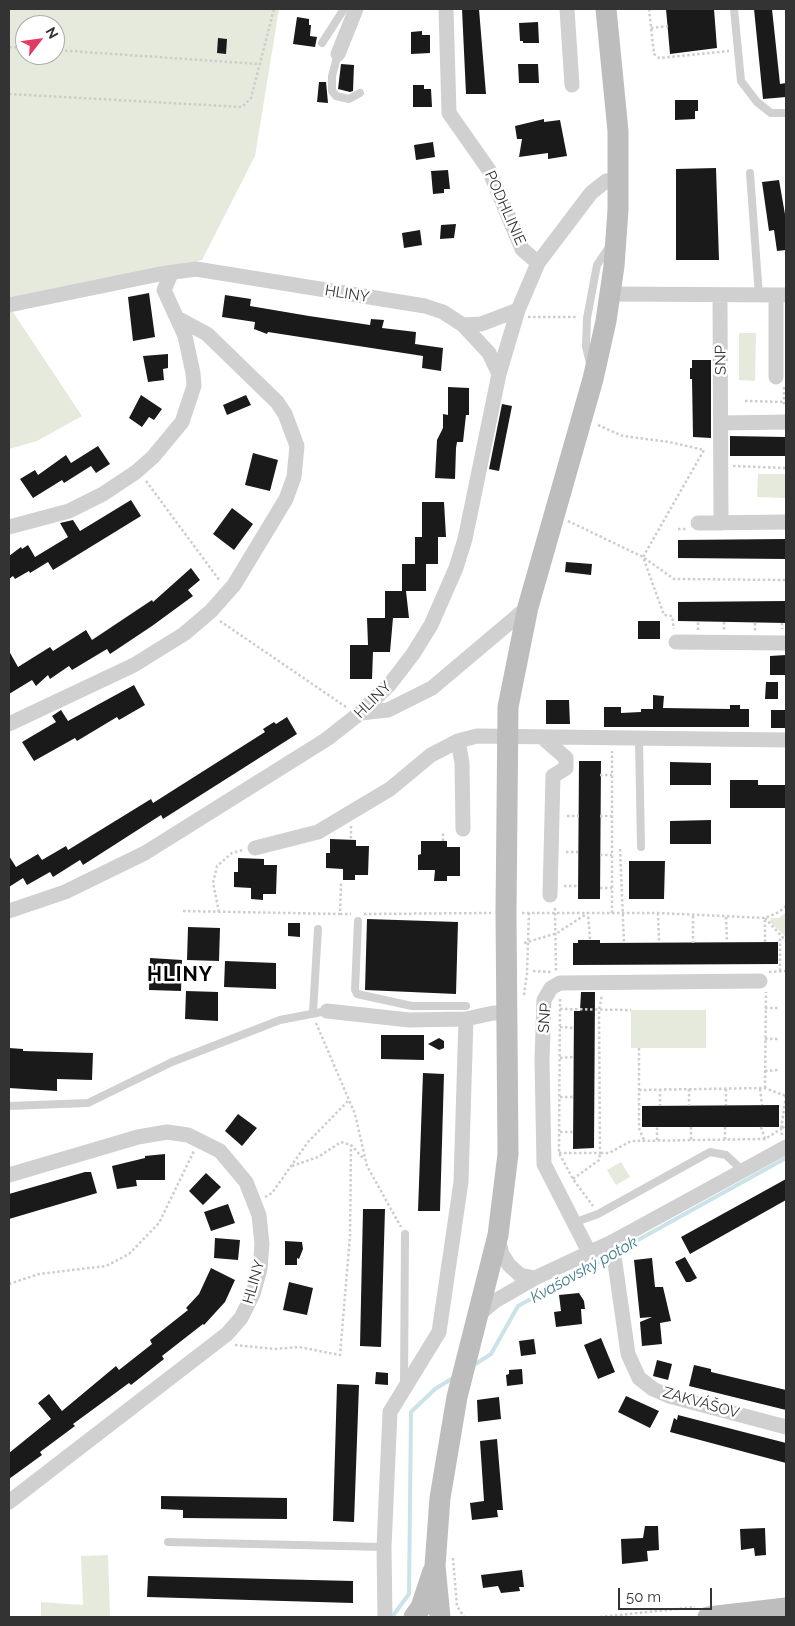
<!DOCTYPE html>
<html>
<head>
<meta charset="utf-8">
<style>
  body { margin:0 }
  #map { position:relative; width:795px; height:1626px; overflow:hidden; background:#fff; font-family:Raleway,sans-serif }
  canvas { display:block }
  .frame { position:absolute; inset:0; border:10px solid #333; pointer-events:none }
  .north { position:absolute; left:15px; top:15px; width:50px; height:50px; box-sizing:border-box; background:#fff; border:1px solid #adadad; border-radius:50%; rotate:60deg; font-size:14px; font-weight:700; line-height:20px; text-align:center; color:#333 }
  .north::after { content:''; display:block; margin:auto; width:18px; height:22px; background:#e33c64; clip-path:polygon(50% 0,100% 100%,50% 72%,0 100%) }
  .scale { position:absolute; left:618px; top:1588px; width:94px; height:22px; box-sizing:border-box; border:2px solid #333; border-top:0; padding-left:6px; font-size:15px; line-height:18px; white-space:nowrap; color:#333; -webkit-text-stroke:4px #fff; paint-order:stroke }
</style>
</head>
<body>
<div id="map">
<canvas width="795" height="1626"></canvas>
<div class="frame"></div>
<div class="north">N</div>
<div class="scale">50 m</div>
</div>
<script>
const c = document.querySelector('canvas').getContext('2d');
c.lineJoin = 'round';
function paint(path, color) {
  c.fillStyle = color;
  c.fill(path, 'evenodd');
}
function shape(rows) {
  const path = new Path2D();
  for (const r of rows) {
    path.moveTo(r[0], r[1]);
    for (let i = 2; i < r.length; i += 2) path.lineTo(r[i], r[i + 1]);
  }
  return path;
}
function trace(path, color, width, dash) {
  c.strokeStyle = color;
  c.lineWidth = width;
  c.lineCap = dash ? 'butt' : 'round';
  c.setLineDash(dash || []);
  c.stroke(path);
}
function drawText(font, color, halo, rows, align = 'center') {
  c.font = font + ' Raleway,sans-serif';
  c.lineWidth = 5;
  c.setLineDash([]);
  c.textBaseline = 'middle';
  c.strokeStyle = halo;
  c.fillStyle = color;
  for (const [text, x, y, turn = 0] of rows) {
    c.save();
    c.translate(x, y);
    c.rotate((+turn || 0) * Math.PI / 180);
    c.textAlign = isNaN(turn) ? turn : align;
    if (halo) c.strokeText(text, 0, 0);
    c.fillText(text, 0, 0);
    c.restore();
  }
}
const green = shape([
  [9,9,279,9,255,156,202,260,9,306,82,416,37,441,9,449],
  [25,25,55,25,55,55,25,55],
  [739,333,756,333,755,381,739,380],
  [758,474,786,474,786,498,757,497],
  [786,912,786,937,770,922,771,918,779,918],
  [631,1010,706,1010,706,1048,631,1048],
  [621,1162,630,1177,616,1185,607,1170],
  [108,1555,110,1617,41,1617,41,1602,83,1605,81,1556]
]);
const stream = shape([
  [618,1251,786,1158],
  [474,1365,491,1354,518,1306,610,1256],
  [392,1617,409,1594,411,1412,435,1389,453,1378]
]);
const building = shape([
  [462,9,479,9,486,94,466,94],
  [666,9,714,9,717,48,670,54],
  [754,9,772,9,780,84,786,83,786,97,763,99],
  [297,17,309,19,309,25,311,25,310,36,317,37,315,47,293,44],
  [538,22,539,43,523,43,523,41,520,41,519,23],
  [422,31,422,35,430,35,430,53,411,54,411,32],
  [218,38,227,39,226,54,217,53],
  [341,64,354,65,353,91,350,92,338,89],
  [518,64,538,64,539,83,519,83],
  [319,82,326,82,328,103,317,102],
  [413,85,424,85,424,89,431,89,432,107,413,107],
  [675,100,698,100,698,111,695,111,695,119,675,120],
  [544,119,544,122,560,120,567,156,548,159,548,153,519,157,522,139,517,139,515,126],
  [433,142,435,157,416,160,414,145],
  [716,168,719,260,676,260,676,169],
  [448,170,450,189,444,189,444,193,433,194,431,171],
  [779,180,786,220,786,250,777,251,774,230,769,231,762,182],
  [456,224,454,238,440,239,441,225],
  [420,230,422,245,404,248,402,233],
  [149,293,155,337,133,341,128,297],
  [225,295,251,299,250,306,309,316,370,325,371,319,384,320,382,328,416,332,415,344,443,348,441,371,422,368,423,356,268,332,267,334,254,329,255,322,222,317],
  [168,354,168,368,163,369,164,380,148,382,143,356],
  [692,360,711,360,711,438,693,437,692,379,690,379,690,368,692,368],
  [448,387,469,388,469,415,466,415,463,442,457,442,456,448,455,479,435,478,437,440,443,428,443,414,448,415],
  [141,395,162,409,154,420,149,417,142,427,129,418],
  [246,395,251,405,227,415,223,405],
  [502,404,512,406,499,471,489,469],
  [730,436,786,437,786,456,730,456],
  [98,446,110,464,96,473,91,466,64,483,62,480,33,498,20,479,35,470,38,475,66,455,71,463],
  [253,453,278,460,270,491,245,485],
  [131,500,141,516,53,570,48,562,30,573,29,571,15,579,13,576,9,579,9,556,21,547,22,549,28,545,35,557,68,537,60,523,73,520,80,531],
  [422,502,444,502,446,537,438,537,438,564,426,564,426,591,406,591,409,618,385,618,385,591,402,591,402,564,415,564,415,537,422,537],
  [232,508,253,524,234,550,213,534],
  [786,539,786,559,678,558,678,540],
  [566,562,592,564,591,575,565,572],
  [191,568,200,580,188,590,193,596,152,626,110,654,107,649,72,670,69,666,50,679,48,675,36,686,32,680,9,694,9,651,18,667,50,647,53,651,86,630,92,640,152,600,153,602],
  [786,601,786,623,678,621,678,602],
  [367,618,393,618,390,652,373,652,372,679,350,679,350,645,368,645],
  [638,621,660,621,660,639,638,639],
  [786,655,786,675,770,675,770,656],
  [766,682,778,682,778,699,765,699],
  [134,685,145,705,119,720,117,717,77,741,75,738,34,761,22,742,56,722,52,716,61,710,68,721],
  [653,695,664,696,663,708,730,709,730,705,740,705,740,709,749,709,749,727,604,727,604,707,621,707,621,713,641,712,641,709,653,709],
  [546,700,569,700,570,724,546,724],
  [771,710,786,710,786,728,771,728],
  [287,717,297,734,163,819,161,815,83,865,80,860,53,877,50,872,27,885,23,878,9,887,9,856,16,867,38,854,42,860,66,846,68,850,151,799,153,803,265,732,263,729,274,722,276,724],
  [579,761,601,761,600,899,578,899],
  [670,762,711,763,711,785,670,785],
  [730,780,758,780,758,785,786,785,786,808,730,808],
  [711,820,711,844,670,844,670,821],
  [330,839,356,840,356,846,369,846,368,875,355,875,355,880,343,880,343,869,326,868,326,853,330,853],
  [421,841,447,841,447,847,460,847,460,876,447,876,447,881,434,881,435,870,418,870,418,855,421,854],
  [238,858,264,859,264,865,277,865,276,894,263,894,263,900,251,899,251,888,234,887,234,872,238,872],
  [629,861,665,861,664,899,629,899],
  [367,919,458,922,456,994,365,990],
  [288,923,300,923,300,937,288,936],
  [188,927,220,928,219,961,187,960],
  [578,940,600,940,600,943,778,942,778,964,573,965,573,943,578,943],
  [150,958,182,960,181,991,149,990],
  [225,961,276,963,276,989,224,987],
  [186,991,218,992,218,1021,185,1019],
  [581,992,595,992,594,1148,573,1149,574,1011,580,1011],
  [381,1035,424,1035,424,1060,381,1059],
  [439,1038,444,1041,444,1048,439,1050,428,1044],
  [9,1048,23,1049,23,1051,93,1053,92,1080,57,1079,57,1091,9,1088],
  [423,1073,444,1074,440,1211,418,1211],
  [779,1105,779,1127,642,1127,642,1106],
  [238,1114,257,1128,242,1146,225,1131],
  [165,1154,165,1180,136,1180,137,1186,117,1189,112,1166,145,1158,145,1156],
  [85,1172,91,1172,97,1193,9,1219,9,1194],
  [206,1173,221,1187,203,1205,189,1191],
  [786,1179,786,1200,690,1254,681,1237],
  [228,1204,235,1223,211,1231,204,1212],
  [363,1209,385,1209,381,1347,360,1346],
  [215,1238,240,1240,238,1260,214,1258],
  [285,1241,302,1242,303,1249,299,1259,297,1258,297,1265,285,1265],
  [685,1257,697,1278,690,1282,686,1282,675,1262],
  [652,1258,655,1287,663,1287,671,1321,660,1323,662,1344,642,1346,640,1322,652,1317,640,1318,634,1260],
  [211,1268,235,1280,225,1302,204,1325,203,1324,162,1356,164,1359,131,1385,129,1383,73,1424,75,1426,40,1452,42,1455,9,1479,9,1453,51,1419,38,1403,49,1394,62,1411,116,1366,119,1370,152,1344,150,1340,188,1310,186,1308,199,1294],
  [289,1282,313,1288,307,1315,283,1310],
  [579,1293,584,1301,585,1309,581,1309,582,1324,556,1327,554,1312,561,1311,559,1295],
  [601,1338,615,1372,598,1379,584,1345],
  [534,1339,536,1354,521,1356,519,1341],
  [657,1360,672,1364,668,1380,653,1376],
  [694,1365,711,1369,711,1372,786,1390,786,1410,689,1386],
  [522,1369,523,1384,507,1386,506,1375,509,1374,509,1370],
  [376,1372,388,1373,388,1385,375,1384],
  [337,1384,359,1385,354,1522,333,1521],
  [626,1396,659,1411,650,1428,618,1412],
  [499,1397,501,1419,478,1422,477,1400],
  [678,1415,786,1443,786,1463,670,1432,674,1418,677,1420],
  [497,1439,503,1510,497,1510,498,1517,472,1520,470,1503,484,1501,480,1441],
  [161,1496,287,1498,287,1519,183,1518,183,1510,161,1509],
  [645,1526,658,1526,659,1550,647,1551,648,1561,622,1564,621,1539,643,1538],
  [765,1528,766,1555,755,1556,754,1548,741,1550,740,1529],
  [522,1570,524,1587,519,1587,520,1591,501,1593,498,1586,483,1588,481,1575],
  [148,1576,353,1581,353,1603,147,1597]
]);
const path = shape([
  [649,9,654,54,659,58,729,51],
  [651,28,668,26],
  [9,47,25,48],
  [55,50,259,64],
  [9,94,242,107,251,98,274,9],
  [528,317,578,317],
  [784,387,784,405],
  [745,401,786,402],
  [598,425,623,436,669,442,704,450,643,557,664,615,672,616,674,629],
  [733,466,786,468],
  [146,481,220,581],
  [568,521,643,557,674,579,786,580],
  [678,529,686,529],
  [220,621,346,707],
  [724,622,724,631],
  [755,623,755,631],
  [782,623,782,629],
  [698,630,698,622],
  [600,775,612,775],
  [567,816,579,816],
  [600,816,612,816],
  [351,826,351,840],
  [443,841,443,832],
  [620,849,624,943],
  [566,852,578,852],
  [600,855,612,855],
  [564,886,578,886],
  [600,888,612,888],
  [555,908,556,972],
  [183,911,340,914,341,883],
  [219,912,213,883,217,866,232,853,243,850],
  [522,913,658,913,765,918,779,912,786,906],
  [612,913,612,751],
  [658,913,659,943],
  [340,914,351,914],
  [364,914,491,913],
  [693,916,693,943],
  [726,917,727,942],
  [765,918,786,941],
  [765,942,765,920],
  [524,943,557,933,588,913,590,940],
  [533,971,551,972],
  [780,971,780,936],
  [769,972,786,971],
  [524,995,527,973,529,913],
  [560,999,559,1153,573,1179,593,1206],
  [765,1008,779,1008],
  [560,1009,631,1010],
  [316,1023,355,1114,367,1166,401,1227],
  [560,1027,574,1028],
  [765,1039,779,1039],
  [639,1048,639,1128,644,1140],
  [560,1058,573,1057],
  [765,1071,779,1070],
  [765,1088,766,992],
  [660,1089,660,1106],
  [689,1089,689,1106],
  [726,1089,726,1105],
  [760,1089,762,1105],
  [639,1090,765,1088,786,1096],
  [786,1096,781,1129,786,1125],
  [560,1097,573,1097],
  [691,1127,691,1140],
  [725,1127,725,1140],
  [761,1127,765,1139],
  [560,1132,573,1132],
  [657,1140,657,1127],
  [559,1153,600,1153,599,1010,602,995],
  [292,1166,318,1157,341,1142,351,1145,364,1159],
  [573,1179,599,1160,600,1153,609,1153,631,1141,765,1139,781,1129,782,1135],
  [265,1197,272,1193,308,1142,349,1100],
  [9,1284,39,1274,106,1266,129,1254,159,1223,194,1151],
  [235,1345,274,1349,299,1347,340,1355,350,1236,351,1145],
  [453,1558,457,1606,464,1617],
  [600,1617,695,1607]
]);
const lane = shape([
  [734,9,741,81,757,102,771,113,786,113],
  [322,43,344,9],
  [338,54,332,76,332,91,336,96,349,99,360,93],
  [750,173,759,296],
  [590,363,586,347,587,318,597,265,609,247],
  [639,740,641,847],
  [358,921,355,990,357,994,412,1006,466,1006],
  [313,1012,318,929],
  [9,1106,88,1103,172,1062,280,1020,327,1011],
  [573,1223,598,1214,710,1152,726,1155,743,1171],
  [404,1385,405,1234],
  [168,1542,384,1547]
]);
const street = shape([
  [446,9,449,113,489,170,522,249,538,263],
  [567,9,572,85],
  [338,54,356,9],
  [610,294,786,295],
  [720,296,721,523],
  [776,296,776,377],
  [9,305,160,274,196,269,425,306,443,312,463,325,481,324,518,310,538,263,591,193,606,181,619,181],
  [463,325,489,353,499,374],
  [721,423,786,422],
  [698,523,786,522],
  [9,527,69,511,103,494,136,472,153,457,182,422,194,386,193,373,185,336,164,290,171,274],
  [676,642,786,643],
  [360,713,388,710,432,688,528,607],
  [9,724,134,665,184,634,211,611,234,585,286,499,294,477,297,446,285,414,277,402,207,334,179,319],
  [543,738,566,758,566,768,553,776,550,895],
  [458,741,462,763,463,829],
  [255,848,318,832,390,789,431,755,458,741,477,736,786,740],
  [9,911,65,892,145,853,327,739,360,713,390,684,413,654,431,625,456,568,465,539,499,374,518,310],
  [327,1011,409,1020,466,1019],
  [9,1175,138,1137,167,1132,188,1135,220,1151,246,1182,259,1215,262,1244,260,1269,253,1294,241,1318,227,1334,9,1502],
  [498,1238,502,1254,509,1265,520,1275,535,1278],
  [612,1242,628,1354,639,1378,653,1389,669,1396,786,1427],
  [589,1252,544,1164,542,1060,544,1000,551,988,560,983,760,981],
  [477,1316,495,1301,535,1278,612,1242,786,1147],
  [385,1617,384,1547,390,1412,439,1332,461,1182,466,1019,493,1013,508,1013]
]);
const secondary = shape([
  [414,1617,421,1607,433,1571],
  [440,1617,435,1566,440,1498,457,1397,498,1235,508,1154,506,913,508,707,528,607,593,379,606,321,614,266,618,210,618,131,606,9],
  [708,1617,786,1608]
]);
const streetNames = [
  ["PODHLINIE",505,208,66],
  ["HLINY",347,294,9],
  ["SNP",721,360,-91],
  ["HLINY",373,700,-45],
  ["SNP",545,1018,-86],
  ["HLINY",254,1282,-74],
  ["ZAKVÁŠOV",701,1403,16]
];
const waterNames = [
  ["Kvašovský potok",584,1270,-29]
];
const districtNames = [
  ["HLINY",180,975]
];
paint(green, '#e5eadc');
trace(stream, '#cae3e9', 4);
paint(building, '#1a1a1a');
trace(path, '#cdcdcd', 2.5, [2.5, 2.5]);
trace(lane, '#d0d0d0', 8);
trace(street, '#d0d0d0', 15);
trace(secondary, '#bdbdbd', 21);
drawText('15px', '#333', '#fff', streetNames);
drawText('italic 16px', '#3f7d8e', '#fff', waterNames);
c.letterSpacing = '1px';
drawText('bold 20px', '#000', '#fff', districtNames);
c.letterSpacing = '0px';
</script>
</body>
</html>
